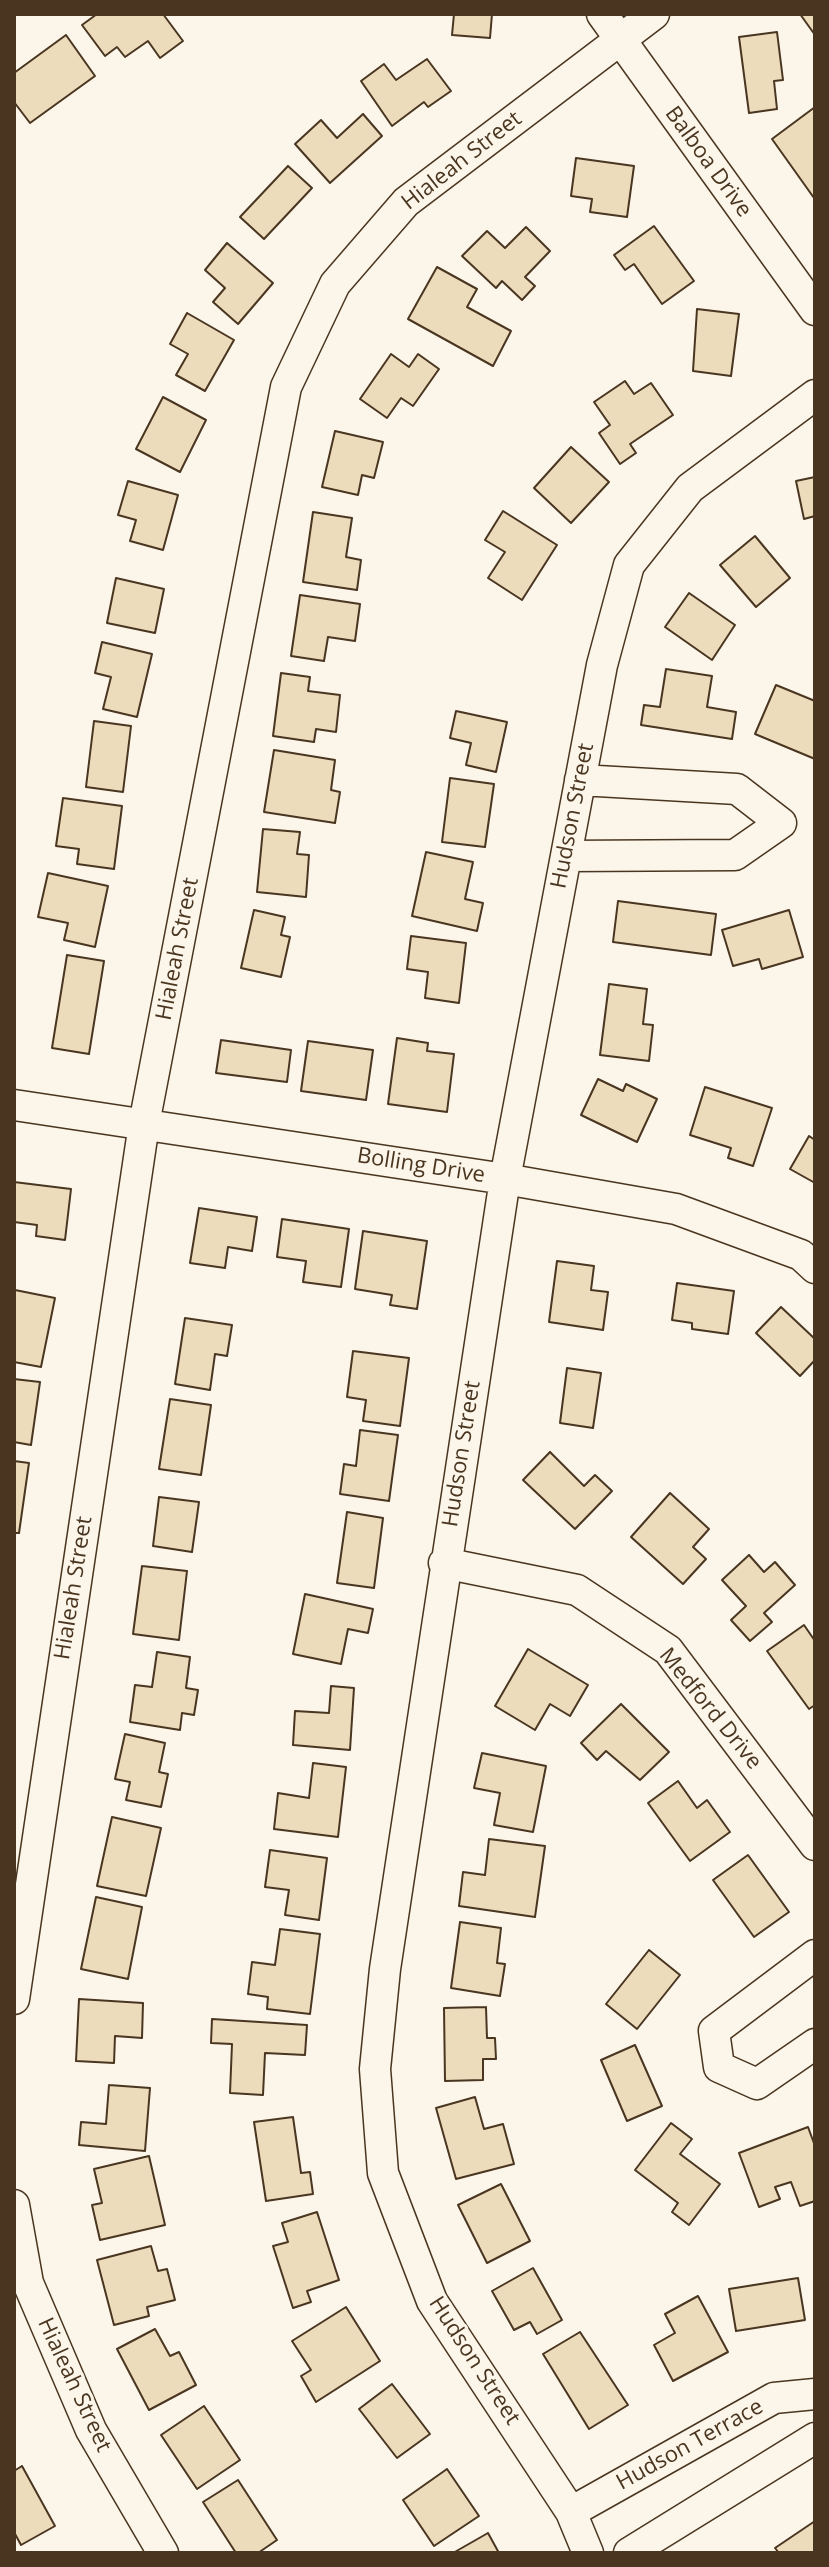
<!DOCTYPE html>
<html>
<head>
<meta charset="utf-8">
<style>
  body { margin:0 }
  #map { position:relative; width:829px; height:2567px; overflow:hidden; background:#fbf6e9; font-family:"Open Sans",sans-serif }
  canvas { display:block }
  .frame { position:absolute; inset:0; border:16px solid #4a3520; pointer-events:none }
</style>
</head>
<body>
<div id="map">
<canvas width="829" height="2567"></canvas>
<div class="frame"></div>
</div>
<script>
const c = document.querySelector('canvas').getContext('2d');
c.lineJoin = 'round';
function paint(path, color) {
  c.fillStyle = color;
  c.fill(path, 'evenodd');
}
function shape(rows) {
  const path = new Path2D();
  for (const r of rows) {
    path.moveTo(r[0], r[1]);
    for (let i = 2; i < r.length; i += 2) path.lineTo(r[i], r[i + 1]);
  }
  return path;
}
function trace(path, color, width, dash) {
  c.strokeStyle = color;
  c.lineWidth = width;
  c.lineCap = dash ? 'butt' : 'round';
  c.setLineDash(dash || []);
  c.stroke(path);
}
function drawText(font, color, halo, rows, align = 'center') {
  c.font = font + ' "Open Sans",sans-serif';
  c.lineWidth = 6;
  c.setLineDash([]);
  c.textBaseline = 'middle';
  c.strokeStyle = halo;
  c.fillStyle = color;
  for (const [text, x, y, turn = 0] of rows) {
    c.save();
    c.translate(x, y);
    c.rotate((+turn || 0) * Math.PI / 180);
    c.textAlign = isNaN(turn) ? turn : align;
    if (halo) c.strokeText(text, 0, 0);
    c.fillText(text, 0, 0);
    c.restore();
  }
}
const building = shape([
  [97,14,163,14,183,41,160,58,148,41,125,57,117,47,105,56,82,25,97,14],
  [454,14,492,14,490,38,452,35,454,14],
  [800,14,815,14,815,35,800,14],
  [777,32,783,80,774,81,777,109,749,113,739,37,777,32],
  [66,35,95,76,30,123,14,102,14,73,66,35],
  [427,59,451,91,428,107,424,102,392,126,361,81,384,64,396,80,427,59],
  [815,107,815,197,814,198,772,139,815,107],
  [363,114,382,136,330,183,295,144,321,120,337,138,363,114],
  [576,158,634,166,627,217,590,212,592,199,571,196,576,158],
  [288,166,312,188,264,239,240,217,288,166],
  [654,226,694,281,662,304,634,264,625,270,614,255,654,226],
  [526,227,550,251,525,277,535,286,522,300,502,281,496,288,462,256,487,231,505,248,526,227],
  [227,243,273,283,238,324,213,302,225,288,205,270,227,243],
  [437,267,477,289,467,307,511,331,493,366,408,319,437,267],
  [697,309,739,314,731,376,693,371,697,309],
  [187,313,234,340,205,391,176,375,188,354,170,344,187,313],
  [391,354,409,367,418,354,439,369,413,406,401,398,387,418,360,399,391,354],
  [625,381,634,394,651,383,673,415,630,444,636,453,620,464,599,433,610,425,594,402,625,381],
  [163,397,206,420,180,472,136,449,163,397],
  [335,431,383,442,374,478,362,475,358,495,322,487,335,431],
  [571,447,609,482,571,523,534,488,571,447],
  [815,477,815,516,804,519,796,481,815,477],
  [128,481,178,495,163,550,130,541,136,520,118,515,128,481],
  [503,511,557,545,522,600,488,578,505,552,485,540,503,511],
  [313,512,352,518,346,557,361,560,357,590,303,582,313,512],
  [755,536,790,578,756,607,720,565,755,536],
  [116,578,164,589,155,633,107,623,116,578],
  [689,593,735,625,712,660,665,627,689,593],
  [300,595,360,604,355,641,328,637,324,661,291,656,300,595],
  [102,642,152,654,137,717,103,709,111,677,95,673,102,642],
  [666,669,712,676,707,707,736,712,732,739,641,725,644,705,660,707,666,669],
  [281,673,310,677,308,691,340,695,336,732,316,729,314,742,273,736,281,673],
  [776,685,815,701,815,759,755,734,776,685],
  [456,711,507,722,496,772,466,765,471,743,450,738,456,711],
  [94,721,131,726,123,792,86,787,94,721],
  [274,750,335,760,331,790,340,792,335,823,264,812,274,750],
  [450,778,494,784,485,847,442,842,450,778],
  [63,798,122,806,114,869,77,864,79,849,56,846,63,798],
  [263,829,300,832,297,854,309,855,306,897,257,892,263,829],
  [426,852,473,862,465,899,483,903,477,931,412,916,426,852],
  [48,873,108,886,95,947,64,940,68,923,38,917,48,873],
  [618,901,716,914,711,955,613,942,618,901],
  [254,910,285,917,281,935,290,937,281,977,241,968,254,910],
  [789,910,803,957,762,969,759,959,733,966,722,930,789,910],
  [411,936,466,943,459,1003,425,998,428,972,407,969,411,936],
  [67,955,104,961,89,1054,52,1048,67,955],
  [609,984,647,989,643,1024,653,1025,649,1061,600,1055,609,984],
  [397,1038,428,1043,427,1051,454,1054,447,1112,388,1104,397,1038],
  [221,1040,291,1050,287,1082,216,1073,221,1040],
  [308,1041,373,1050,366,1100,301,1091,308,1041],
  [598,1079,623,1091,626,1084,657,1099,637,1142,581,1115,598,1079],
  [705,1087,772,1108,753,1166,728,1158,731,1148,690,1135,705,1087],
  [809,1136,815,1140,815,1183,790,1169,809,1136],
  [14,1182,71,1189,65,1240,36,1236,37,1225,14,1222,14,1182],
  [199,1208,257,1217,252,1251,228,1247,225,1268,190,1263,199,1208],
  [282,1219,349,1229,341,1287,303,1282,306,1261,277,1257,282,1219],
  [363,1231,427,1241,417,1309,390,1305,392,1295,355,1289,363,1231],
  [557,1261,594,1266,591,1290,608,1292,603,1330,549,1322,557,1261],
  [677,1283,734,1291,728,1334,692,1329,692,1323,672,1320,677,1283],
  [15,1290,55,1298,41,1367,14,1362,15,1290],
  [781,1307,815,1339,815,1360,800,1376,756,1333,781,1307],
  [185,1318,232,1325,227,1356,215,1354,210,1390,175,1384,185,1318],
  [353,1351,409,1358,400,1426,363,1421,366,1400,347,1397,353,1351],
  [567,1368,601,1373,593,1428,560,1423,567,1368],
  [14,1379,40,1382,31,1445,14,1442,14,1379],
  [170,1399,211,1405,201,1475,159,1469,170,1399],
  [360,1430,398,1435,389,1501,340,1494,344,1464,356,1466,360,1430],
  [550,1452,584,1486,595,1475,612,1491,575,1529,523,1480,550,1452],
  [14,1461,29,1463,19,1533,14,1533,14,1461],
  [670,1493,709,1529,693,1547,706,1559,683,1584,631,1537,670,1493],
  [159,1497,199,1502,192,1552,153,1546,159,1497],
  [347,1512,383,1518,374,1588,337,1583,347,1512],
  [749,1555,764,1572,775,1562,795,1585,764,1613,772,1622,750,1641,731,1620,746,1606,722,1580,749,1555],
  [142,1566,187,1571,179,1640,133,1634,142,1566],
  [305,1594,373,1609,368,1633,348,1629,341,1664,293,1654,305,1594],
  [804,1625,815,1641,815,1705,809,1709,767,1651,804,1625],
  [528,1649,588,1685,570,1716,550,1704,535,1730,495,1706,528,1649],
  [157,1652,190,1657,186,1688,198,1690,194,1715,182,1713,180,1730,130,1722,135,1685,152,1687,157,1652],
  [331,1686,354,1688,350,1750,293,1745,295,1711,329,1713,331,1686],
  [621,1704,669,1752,640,1780,606,1751,597,1760,581,1743,621,1704],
  [125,1734,165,1743,159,1772,168,1774,161,1807,126,1800,130,1782,115,1779,125,1734],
  [482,1753,546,1766,533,1832,494,1825,500,1793,474,1788,482,1753],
  [313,1763,346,1767,338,1837,274,1829,278,1793,309,1798,313,1763],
  [678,1781,697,1808,707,1800,730,1832,690,1861,648,1803,678,1781],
  [112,1817,161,1828,146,1896,97,1886,112,1817],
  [489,1839,545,1846,535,1917,459,1906,463,1872,485,1875,489,1839],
  [270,1850,327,1858,319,1920,285,1915,289,1890,265,1887,270,1850],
  [748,1855,789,1912,754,1937,713,1880,748,1855],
  [96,1897,142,1907,128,1979,81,1969,96,1897],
  [460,1922,501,1928,497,1963,505,1964,500,1996,451,1988,460,1922],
  [280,1929,320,1934,310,2014,267,2009,268,1997,248,1994,252,1962,275,1965,280,1929],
  [649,1950,680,1975,637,2029,606,2004,649,1950],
  [79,1999,143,2003,142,2038,115,2036,114,2063,76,2061,79,1999],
  [486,2007,487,2038,495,2038,496,2059,483,2059,483,2080,445,2081,444,2008,486,2007],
  [212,2019,307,2025,305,2055,265,2053,263,2095,230,2093,232,2044,211,2043,212,2019],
  [635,2045,662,2106,627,2121,601,2060,635,2045],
  [109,2085,150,2088,145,2151,79,2145,81,2122,106,2124,109,2085],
  [475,2097,484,2129,503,2124,514,2164,456,2179,436,2108,475,2097],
  [293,2117,301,2173,310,2172,313,2194,266,2201,254,2122,293,2117],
  [671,2123,692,2139,680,2154,720,2184,689,2225,672,2212,678,2203,635,2170,671,2123],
  [808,2127,815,2146,815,2201,800,2206,791,2182,775,2187,780,2199,759,2207,739,2153,808,2127],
  [149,2156,165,2225,100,2240,92,2205,102,2203,94,2169,149,2156],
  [501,2184,530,2241,487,2263,458,2205,501,2184],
  [317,2212,339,2280,307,2291,311,2302,293,2308,273,2246,288,2242,282,2223,317,2212],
  [151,2246,158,2271,167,2269,175,2300,147,2307,149,2316,114,2325,97,2260,151,2246],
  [533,2268,562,2320,537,2334,530,2322,514,2330,492,2291,533,2268],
  [798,2278,805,2320,736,2331,729,2289,798,2278],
  [698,2296,728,2352,673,2381,654,2345,675,2333,665,2314,698,2296],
  [346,2307,380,2361,316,2402,301,2376,311,2370,292,2341,346,2307],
  [155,2329,170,2356,179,2352,196,2385,149,2410,117,2349,155,2329],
  [580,2332,628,2405,589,2429,543,2354,580,2332],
  [392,2384,430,2434,397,2458,359,2409,392,2384],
  [204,2406,240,2460,197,2489,161,2435,204,2406],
  [22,2466,55,2526,21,2545,14,2532,14,2471,22,2466],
  [447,2469,479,2516,434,2546,403,2500,447,2469],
  [238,2480,277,2540,258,2553,236,2553,203,2502,238,2480],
  [815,2521,815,2553,779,2553,775,2548,815,2521],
  [488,2533,499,2553,453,2553,488,2533]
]);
const minor = shape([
  [602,14,815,310],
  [566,856,735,855,781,823,737,789,580,780],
  [14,1105,505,1179,676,1209,801,1255,815,1268],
  [444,1563,577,1590,668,1650,815,1845],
  [815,1955,714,2031,719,2067,757,2084,815,2044],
  [14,1999,144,1124,286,387,335,284,406,202,654,14],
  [14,2205,28,2283,91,2430,163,2553],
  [571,2512,774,2398,815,2394],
  [588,2553,571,2512,432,2301,383,2173,375,2069,385,1969,505,1179,602,665,629,565,690,488,815,395],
  [629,2553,815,2438]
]);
const streetNames = [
  ["Hialeah Street",462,161,-38],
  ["Balboa Drive",708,162,54],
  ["Hudson Street",573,816,-79],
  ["Hialeah Street",178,949,-79],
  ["Bolling Drive",421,1166,9],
  ["Hudson Street",462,1454,-81],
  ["Hialeah Street",74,1588,-81],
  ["Medford Drive",710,1709,51],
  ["Hudson Street",474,2361,57],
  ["Hialeah Street",74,2385,65],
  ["Hudson Terrace",690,2445,-29]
];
paint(building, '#ecdcbc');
trace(building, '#4a3520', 2);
trace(minor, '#4a3520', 33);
trace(minor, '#fbf6e9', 30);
drawText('22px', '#4a3520', '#fbf6e9', streetNames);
</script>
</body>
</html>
